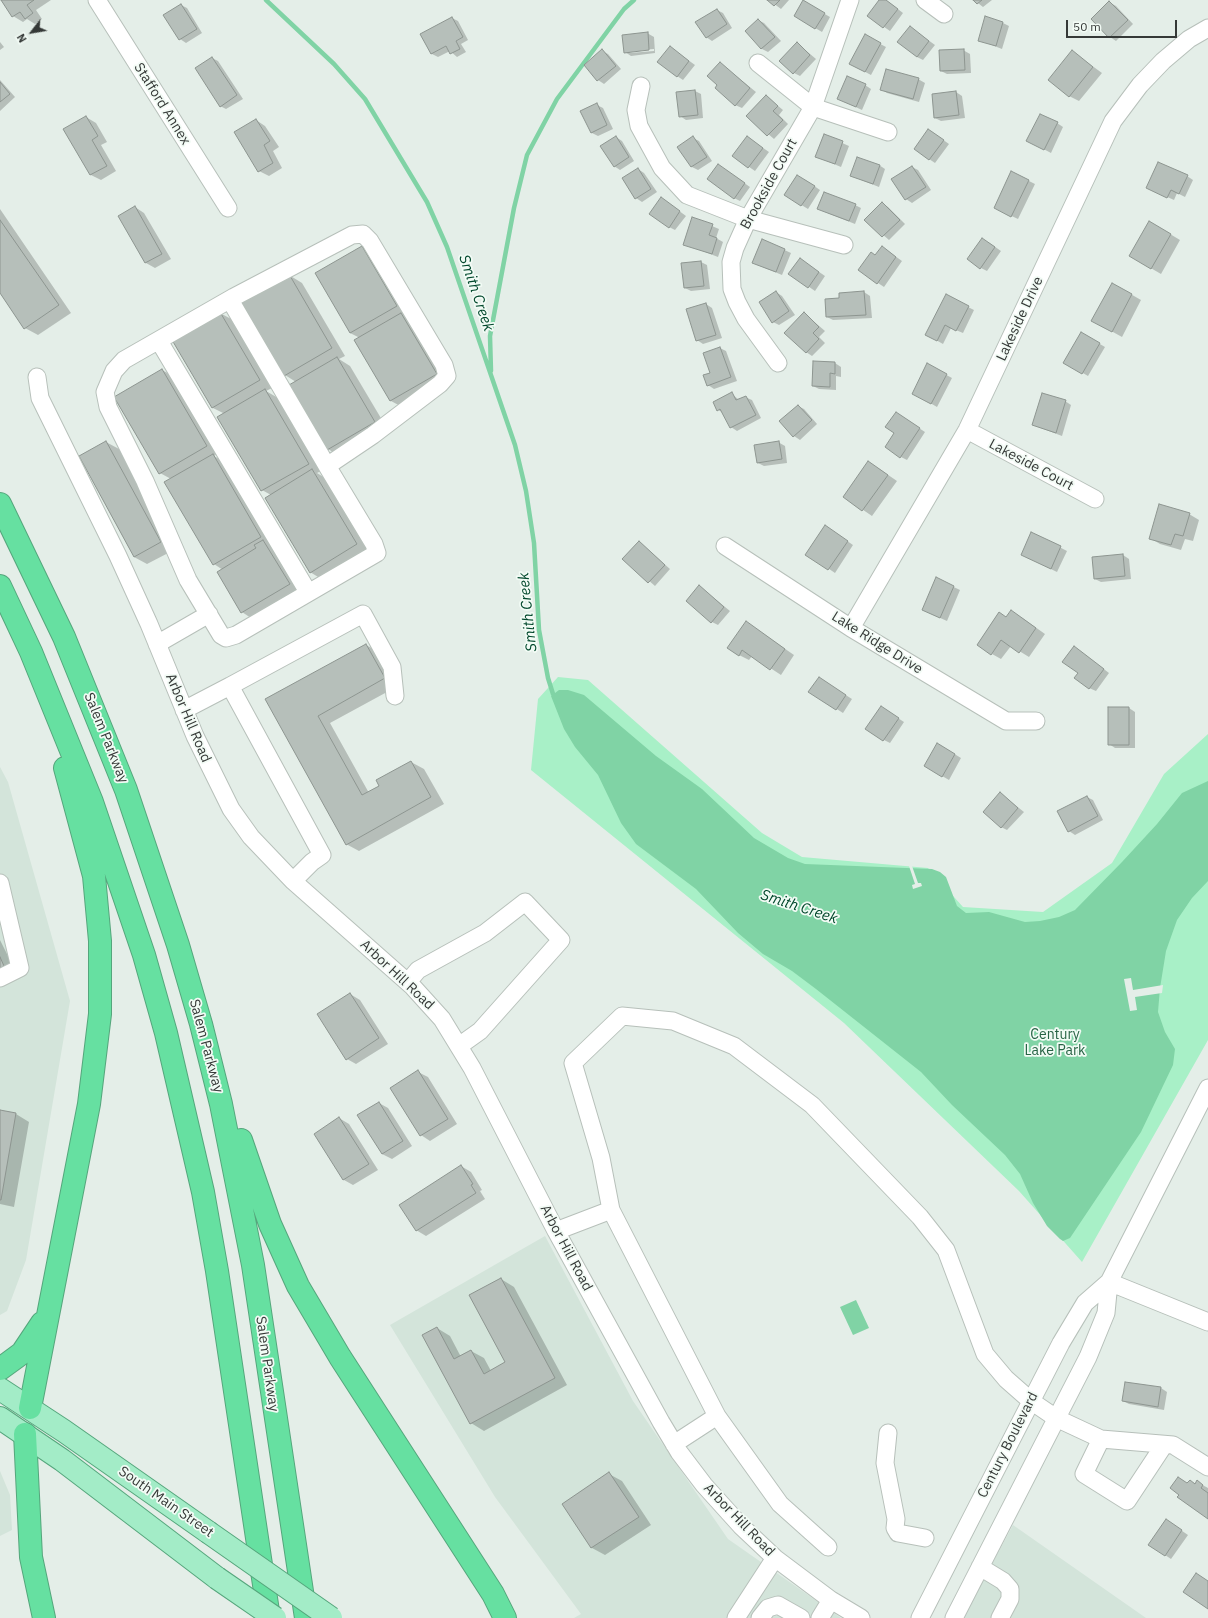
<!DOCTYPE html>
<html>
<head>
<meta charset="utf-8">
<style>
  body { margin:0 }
  #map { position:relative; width:1208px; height:1618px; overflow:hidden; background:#e4eee8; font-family:"IBM Plex Sans",sans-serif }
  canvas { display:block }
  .north { position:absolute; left:12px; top:12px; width:40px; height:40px; -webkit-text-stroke:3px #f2fbf5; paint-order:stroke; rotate:239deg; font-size:11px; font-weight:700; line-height:16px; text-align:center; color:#353937 }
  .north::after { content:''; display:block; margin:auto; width:14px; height:18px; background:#353937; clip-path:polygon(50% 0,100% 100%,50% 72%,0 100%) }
  .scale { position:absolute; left:1066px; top:20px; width:111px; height:18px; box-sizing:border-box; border:2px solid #353937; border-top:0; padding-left:5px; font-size:12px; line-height:14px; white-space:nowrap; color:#353937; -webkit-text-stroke:3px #f2fbf5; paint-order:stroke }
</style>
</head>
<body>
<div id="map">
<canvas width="1208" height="1618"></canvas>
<div class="north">N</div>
<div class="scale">50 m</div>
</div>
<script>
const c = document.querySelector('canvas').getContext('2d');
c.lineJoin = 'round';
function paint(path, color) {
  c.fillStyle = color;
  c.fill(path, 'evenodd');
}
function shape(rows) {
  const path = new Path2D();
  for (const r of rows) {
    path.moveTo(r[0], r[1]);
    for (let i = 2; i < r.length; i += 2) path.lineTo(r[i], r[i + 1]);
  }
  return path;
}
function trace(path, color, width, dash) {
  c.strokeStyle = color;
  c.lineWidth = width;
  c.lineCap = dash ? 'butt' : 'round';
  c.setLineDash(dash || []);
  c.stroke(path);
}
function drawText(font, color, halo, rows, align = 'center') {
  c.font = font + ' "IBM Plex Sans",sans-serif';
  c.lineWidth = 3.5;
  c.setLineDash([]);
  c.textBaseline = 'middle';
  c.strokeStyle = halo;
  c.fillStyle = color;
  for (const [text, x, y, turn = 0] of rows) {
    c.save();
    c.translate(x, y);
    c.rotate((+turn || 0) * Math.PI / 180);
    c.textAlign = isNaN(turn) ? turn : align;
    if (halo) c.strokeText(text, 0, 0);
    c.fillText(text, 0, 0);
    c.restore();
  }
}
const built = shape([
  [0,767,8,782,70,1001,26,1260,7,1311,0,1315],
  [545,1236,633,1401,728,1539,841,1618,574,1618,581,1614,495,1497,390,1325],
  [0,1471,10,1495,12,1530,0,1536],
  [1013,1525,1146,1618,963,1618]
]);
const green = shape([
  [558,677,588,680,762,833,802,857,928,868,963,907,1043,912,1112,863,1164,774,1208,734,1208,1040,1082,1262,1019,1191,844,1023,531,770,538,699]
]);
const water = shape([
  [559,690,568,690,584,695,656,756,702,789,754,838,788,858,805,864,932,869,940,872,946,877,957,906,966,913,989,912,1025,922,1040,921,1059,917,1075,910,1122,862,1157,824,1182,793,1208,781,1208,881,1192,898,1177,920,1166,951,1160,988,1158,1012,1165,1032,1175,1049,1173,1065,1141,1132,1070,1238,1063,1241,1060,1239,1047,1226,1033,1203,1020,1174,1005,1155,952,1105,921,1072,816,989,792,971,763,954,738,933,696,889,636,844,621,823,598,775,575,747,564,729,551,696],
  [856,1300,869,1328,853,1335,840,1307]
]);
const pier = shape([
  [909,866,912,866,918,883,921,883,922,886,913,889,912,885,915,884],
  [1131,978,1133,990,1163,985,1162,993,1135,997,1137,1010,1130,1011,1124,979]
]);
const shadow = shape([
  [3,0,51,0,36,10,42,19,35,24,27,19,23,22,13,16],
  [769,0,789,0,781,9],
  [880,0,886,0,903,13,890,31,868,16],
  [974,0,992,0,983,7],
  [804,2,830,17,822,32,795,16],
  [1109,2,1116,6,1133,24,1116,41,1110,37,1092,19],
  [181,5,187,8,202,33,186,43,180,39],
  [717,10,723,13,732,28,712,41,706,37],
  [452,18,458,21,468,40,461,44,466,52,457,57,450,51,438,57,432,54,421,35],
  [758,20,764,23,781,41,768,52,762,49,746,31],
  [1003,23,1009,26,1002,49,979,40],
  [910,27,935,45,923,60,917,57],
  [647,33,654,37,655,53,631,56,625,52],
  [654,49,654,51,630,53,630,51],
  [865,36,886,47,871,75,850,64],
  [0,42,4,47,0,50],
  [797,43,816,59,800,76,794,73],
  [670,47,695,65,683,80,677,76],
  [963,50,970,54,971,73,947,74,941,71],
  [602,51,608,54,621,69,604,84,598,80],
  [1073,52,1102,73,1079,101,1069,96],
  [212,58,218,61,243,99,226,109,220,106],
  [720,63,756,92,742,108,735,105,719,85],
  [918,79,925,83,919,102,887,93,881,89],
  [0,80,15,97,0,111],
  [865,85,871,89,862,110,845,102],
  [695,91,701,94,703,118,686,120,680,116],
  [956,92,962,96,965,118,941,121,935,118],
  [766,96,783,110,779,115,788,124,774,139,747,116],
  [597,105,603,108,613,129,598,136,592,133,582,112],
  [86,117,96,123,107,142,101,145,116,171,101,180,91,175,64,130],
  [256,120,265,126,279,147,273,151,282,168,269,176,259,171],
  [1057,123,1063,127,1051,153,1034,144],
  [929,130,949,144,935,163,929,159],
  [824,135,849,146,841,167,817,157],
  [616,137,622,141,634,161,620,170,614,166],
  [747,137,769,152,755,171,733,156],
  [693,138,699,141,712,161,698,170,692,167,679,147],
  [879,165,885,169,879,187,851,176],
  [912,167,918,170,931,190,912,203,906,199],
  [638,169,644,173,657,192,642,202,636,198],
  [724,169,750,187,740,201,734,198],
  [1187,176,1193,180,1185,197,1177,193,1174,200,1152,190],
  [804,179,820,190,808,209,785,195],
  [1029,181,1035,184,1018,219,1001,211],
  [667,202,686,216,675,230,669,227],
  [882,203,888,207,905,224,889,240,866,220],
  [855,205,861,208,855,224,825,212],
  [135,207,144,213,171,259,155,268,146,263,119,217],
  [0,209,71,313,38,335,25,328,0,292],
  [693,218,719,229,716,238,723,242,718,257,684,244],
  [1150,222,1180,240,1161,274,1130,256],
  [763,240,791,253,782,275,760,266],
  [988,242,1001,251,987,271,981,268],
  [362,247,375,255,450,381,404,408,391,401,355,341,360,338,350,333],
  [888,251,902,261,884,287,878,283,876,256],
  [701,262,707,265,710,289,691,291,685,288],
  [806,263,825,276,815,291,790,274],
  [289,275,302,283,345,356,339,359,350,366,388,430,341,457,328,449,296,382,285,375],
  [1113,284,1141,300,1122,337,1093,321],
  [776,292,782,296,795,315,779,325,773,322],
  [864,292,870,296,872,318,833,320,827,317,840,299,840,294],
  [706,304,712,308,722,338,703,344,697,340],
  [968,307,974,310,963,333,951,328,943,344,927,335],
  [220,313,233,320,272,388,266,391,278,398,321,471,317,473,325,478,370,552,323,580,310,572,271,495,262,490,225,414,213,408],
  [804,313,825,331,819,337,825,343,812,356,806,352],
  [1081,333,1105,347,1088,376,1064,362],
  [720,348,726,351,737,381,714,389,708,385],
  [835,363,841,367,841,377,836,376,836,390,819,389,813,386],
  [928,365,952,378,937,407,913,393],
  [162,370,175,377,219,453,214,456,226,463,299,590,251,618,242,612,223,570,214,564,171,479,160,473],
  [732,394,739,400,745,397,752,400,761,418,737,431,731,427,724,413,718,410],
  [1065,401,1071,405,1062,436,1033,425],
  [798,406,804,409,817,424,800,440,794,436],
  [902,417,925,432,907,460,901,457,896,432],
  [106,442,119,449,174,550,147,564,134,557,80,456],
  [778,442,785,446,787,463,764,466,758,463],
  [878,468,897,481,872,516,844,497],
  [1189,514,1199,520,1193,541,1185,539,1181,550,1160,544,1150,538],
  [831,530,853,545,835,573,807,554],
  [1032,533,1067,551,1057,572,1028,558],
  [639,542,670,569,655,586,624,559],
  [1123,555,1129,559,1131,579,1101,582,1095,579],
  [937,579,960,590,947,621,929,613],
  [699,586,730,611,718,625,712,622],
  [1021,617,1045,634,1029,657,1011,646,1001,659,992,654,1007,618],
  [746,622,794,655,781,675,752,656,749,660,739,655],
  [366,645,379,652,398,686,330,723,369,793,380,787,411,762,424,769,444,804,359,851,346,844,266,699],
  [1080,651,1109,673,1096,691,1089,688,1079,673],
  [825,682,852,699,843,713,810,692],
  [1129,708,1135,712,1135,748,1115,748,1109,744],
  [887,711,904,722,890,743,884,740],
  [938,744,961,758,949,780,925,766],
  [1000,793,1024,812,1007,830,1001,827],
  [1087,797,1093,800,1103,820,1075,835,1069,831],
  [0,940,17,974,0,982],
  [350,994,360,1000,388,1044,356,1064,347,1059],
  [418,1072,428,1077,457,1124,430,1141,421,1135],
  [379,1103,388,1108,412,1146,392,1159,382,1154],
  [0,1111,16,1114,29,1122,14,1207,0,1204],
  [339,1118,349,1124,378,1170,353,1185,344,1180,315,1134],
  [461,1166,471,1172,482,1190,480,1191,485,1199,426,1236,416,1230],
  [501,1279,514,1287,567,1385,484,1431,471,1423,437,1328,450,1336,461,1357,471,1351,484,1358,491,1371,507,1363],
  [1161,1388,1167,1392,1164,1410,1129,1404,1123,1401],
  [609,1474,622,1481,651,1525,605,1555,592,1548,563,1504],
  [1190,1481,1196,1484,1197,1482,1208,1488,1208,1518,1188,1484],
  [1172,1524,1188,1535,1171,1559,1165,1555]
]);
const stream = shape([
  [266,0,334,64,365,99,427,202,447,247,515,445,526,491,534,543,539,630,548,678,553,694,557,698],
  [491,371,490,336,514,208,527,155,557,99,624,9,634,0]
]);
const building = shape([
  [1,0,34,0,27,5,33,13,25,19,20,12,12,17,1,0],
  [767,0,780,0,774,6,767,0],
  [803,0,825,13,815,29,794,16,803,0],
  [879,0,886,0,898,9,883,28,867,16,879,0],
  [973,0,982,0,977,4,973,0],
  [1109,1,1128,20,1109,38,1091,19,1109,1],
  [181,4,197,29,179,40,163,15,181,4],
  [717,9,727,24,706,38,695,22,717,9],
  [985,16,1003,22,996,46,978,41,985,16],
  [452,17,463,37,456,41,460,49,450,54,446,46,431,54,420,34,452,17],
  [758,19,775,37,761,49,745,31,758,19],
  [910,26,929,41,917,57,897,42,910,26],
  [648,32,649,50,624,53,622,35,648,32],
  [865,34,881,43,865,72,849,64,865,34],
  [797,42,810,55,793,74,779,61,797,42],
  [670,46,689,61,677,77,657,62,670,46],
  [602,49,616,66,597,81,584,65,602,49],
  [964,49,965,70,940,71,939,50,964,49],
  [1072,50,1093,67,1069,97,1048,80,1072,50],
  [212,57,237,95,220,107,195,68,212,57],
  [720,62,750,88,735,106,715,88,717,85,707,76,720,62],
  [886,69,919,78,913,99,880,90,886,69],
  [847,76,866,84,856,107,837,99,847,76],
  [0,82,10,94,0,102,0,82],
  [695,90,698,115,679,117,676,92,695,90],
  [956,91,959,115,934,118,932,94,956,91],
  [766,95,778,106,773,111,783,120,767,136,746,116,766,95],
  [597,103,607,125,591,133,580,111,597,103],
  [1040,114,1058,122,1044,150,1026,141,1040,114],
  [86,116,98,136,92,140,107,166,90,175,63,129,86,116],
  [256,119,270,141,264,145,273,163,258,172,234,132,256,119],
  [928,129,944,140,929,160,914,149,928,129],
  [824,134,843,141,835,164,815,157,824,134],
  [616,136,629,157,614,167,600,146,616,136],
  [693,136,707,157,691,167,677,147,693,136],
  [747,136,763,148,748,168,732,156,747,136],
  [857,157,880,165,873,184,850,176,857,157],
  [1158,162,1188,175,1179,194,1171,190,1167,198,1146,188,1158,162],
  [718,164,745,183,734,199,707,179,718,164],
  [912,166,926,187,905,200,891,179,912,166],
  [638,168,651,189,635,199,622,178,638,168],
  [1011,171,1029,180,1011,217,994,208,1011,171],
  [797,175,815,186,801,206,784,195,797,175],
  [824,192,856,204,849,221,817,209,824,192],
  [661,197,680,211,669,228,649,214,661,197],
  [882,202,900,220,882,237,864,220,882,202],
  [135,206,162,254,145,263,118,216,135,206],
  [692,217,713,224,709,235,717,238,712,254,683,245,692,217],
  [0,220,59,305,24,329,0,293,0,220],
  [1149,221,1171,234,1151,269,1129,256,1149,221],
  [982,238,995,247,980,269,967,259,982,238],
  [762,239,785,249,776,272,752,263,762,239],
  [362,246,397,306,350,333,315,273,362,246],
  [882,246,896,257,877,284,858,270,871,252,875,255,882,246],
  [800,258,819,272,808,288,788,274,800,258],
  [701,261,704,286,684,288,681,263,701,261],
  [289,274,332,348,284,376,241,302,289,274],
  [1112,283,1132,294,1112,332,1091,321,1112,283],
  [776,291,789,311,772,323,759,302,776,291],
  [864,291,866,315,826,317,825,299,839,298,839,293,864,291],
  [946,294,969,306,956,331,945,325,937,341,925,335,946,294],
  [706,303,716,335,696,341,686,309,706,303],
  [220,312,260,380,212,408,172,340,220,312],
  [804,312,819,327,813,333,819,339,806,353,784,333,804,312],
  [401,313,437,374,390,401,354,340,401,313],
  [1081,332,1100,343,1082,374,1063,363,1081,332],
  [720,347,731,377,707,386,703,375,710,373,703,353,720,347],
  [337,357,375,422,327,450,289,385,337,357],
  [813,361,835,362,835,374,830,373,830,387,812,386,813,361],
  [927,363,947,374,931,404,912,394,927,363],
  [162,369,207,446,159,474,114,397,162,369],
  [265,389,309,464,261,491,217,417,265,389],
  [732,392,736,400,746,396,756,415,730,428,720,409,717,411,713,402,732,392],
  [1042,393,1066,400,1056,433,1032,425,1042,393],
  [798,405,812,420,793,437,779,421,798,405],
  [896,412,920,428,900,458,885,447,894,433,885,427,896,412],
  [106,441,161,542,134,557,79,456,106,441],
  [779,441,782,459,757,463,754,445,779,441],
  [213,454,261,537,213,565,164,482,213,454],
  [868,461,888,475,862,511,843,497,868,461],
  [312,469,357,544,310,573,265,498,312,469],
  [1159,504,1190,513,1183,536,1175,534,1171,545,1149,539,1159,504],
  [825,525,848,541,828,570,805,555,825,525],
  [1031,532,1061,546,1051,569,1021,555,1031,532],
  [263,540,290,584,241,613,217,572,256,548,254,545,263,540],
  [639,541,665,565,648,583,622,559,639,541],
  [1123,554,1125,576,1094,579,1092,557,1123,554],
  [936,577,954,586,940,618,922,610,936,577],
  [699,585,724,607,711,623,686,601,699,585],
  [1011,610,1036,628,1019,653,1001,640,991,655,977,645,999,612,1006,617,1011,610],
  [746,621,785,649,770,670,742,650,739,656,727,648,746,621],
  [366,644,385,678,318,716,362,795,379,786,376,780,411,761,431,797,346,845,265,699,366,644],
  [1074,646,1104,669,1089,689,1074,678,1078,673,1062,662,1074,646],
  [819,677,846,695,836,710,808,692,819,677],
  [881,706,899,718,883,741,865,729,881,706],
  [1108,707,1129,707,1129,745,1108,745,1108,707],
  [937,743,955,754,942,777,924,766,937,743],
  [1000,792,1018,808,1001,828,983,812,1000,792],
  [1087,796,1098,816,1068,832,1057,811,1087,796],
  [0,957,4,966,0,969,0,957],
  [350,993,379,1038,346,1060,317,1014,350,993],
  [418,1070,448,1119,420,1136,390,1088,418,1070],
  [379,1102,403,1141,382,1154,357,1115,379,1102],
  [0,1110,16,1113,1,1200,0,1200,0,1110],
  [339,1117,369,1164,343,1180,314,1134,339,1117],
  [461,1165,473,1184,471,1185,476,1193,416,1231,399,1205,461,1165],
  [501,1278,555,1378,470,1424,422,1335,437,1327,454,1359,471,1350,484,1374,505,1362,469,1295,501,1278],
  [1125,1382,1161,1387,1158,1407,1122,1401,1125,1382],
  [609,1472,639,1517,591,1548,562,1504,609,1472],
  [1178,1477,1187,1483,1190,1480,1195,1484,1197,1480,1203,1485,1201,1488,1208,1493,1208,1519,1177,1497,1179,1495,1170,1488,1178,1477],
  [1166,1519,1182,1530,1165,1556,1148,1545,1166,1519],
  [1196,1573,1208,1581,1208,1609,1183,1592,1196,1573]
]);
const minor = shape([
  [97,0,228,208],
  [925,0,944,14],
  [758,63,813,107,888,132],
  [641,86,636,110,639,126,662,168,687,195,748,219,844,245],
  [363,234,370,241,444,365,447,376,440,384,373,435,327,466,374,544,377,553,236,635,226,638,221,635,188,580,145,481,108,407,105,392,114,371,124,360,234,297,352,235,363,234],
  [230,300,327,466],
  [159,341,308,592],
  [778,363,746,319,737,302,732,289,731,262,735,248,748,219,813,107,850,0],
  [37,377,40,398,118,556,149,624,195,736,231,809,251,837,293,881,413,987,442,1019,472,1068,556,1231,661,1422,679,1452,704,1485,741,1526,775,1558,831,1600,861,1618],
  [967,430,1095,499],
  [725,546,851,628,1006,721,1036,721],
  [851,628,967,430,1113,121,1140,85,1163,61,1189,39,1208,28],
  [157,644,209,614],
  [230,686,363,614,392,667,395,696],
  [184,710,230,686,322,855,312,862,293,881],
  [0,883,20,968,0,978],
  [408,982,418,970,485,933,525,902,561,940,480,1031,459,1046],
  [556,1231,611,1210],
  [1109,1282,1208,1322],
  [888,1433,885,1463,896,1519,895,1528,898,1533,925,1538],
  [1101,1439,1084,1474,1127,1501,1164,1445],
  [674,1444,717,1416],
  [828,1547,780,1504,717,1416,611,1210,601,1158,573,1063,622,1016,673,1021,734,1046,812,1105,920,1217,946,1250,985,1354,1006,1379,1031,1401,1056,1418,1101,1439,1173,1445,1208,1467],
  [980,1567,1003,1581,1010,1589,1010,1599,1000,1618],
  [736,1618,775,1558],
  [760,1618,768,1608,778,1605,801,1618],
  [820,1618,831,1600],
  [920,1618,1061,1343,1085,1303,1109,1282],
  [954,1618,1088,1357,1106,1313,1109,1282,1208,1088]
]);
const major = shape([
  [0,1389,64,1431,208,1532],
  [0,1418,62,1460,217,1578]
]);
const highway = shape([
  [0,504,64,637,126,790,178,945,201,1024,221,1104,253,1265,306,1618],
  [0,586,31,652,92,802,144,955,166,1033,203,1192,217,1271,269,1618],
  [241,1140,270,1224,298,1286,340,1357,493,1594,505,1618],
  [0,1369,22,1353,42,1323],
  [30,1408,89,1104,100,1014,100,941,94,876,65,768],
  [25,1434,31,1557,44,1618]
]);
const majorBridge = shape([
  [208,1532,331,1618],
  [217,1578,275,1618]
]);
const streetNames = [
  ["Stafford Annex",162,104,58],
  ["Brookside Court",769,184,-61],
  ["Lakeside Drive",1020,319,-65],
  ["Lakeside Court",1031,465,28],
  ["Lake Ridge Drive",877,643,32],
  ["Arbor Hill Road",188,718,67],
  ["Salem Parkway",106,738,68],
  ["Arbor Hill Road",397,975,43],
  ["Salem Parkway",206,1046,75],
  ["Arbor Hill Road",566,1248,62],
  ["Salem Parkway",267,1364,82],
  ["Century Boulevard",1008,1445,-63],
  ["South Main Street",166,1502,35],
  ["Arbor Hill Road",739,1520,46]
];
const parkNames = [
  ["Century",1055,1035],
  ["Lake Park",1055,1051]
];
const waterNames = [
  ["Smith Creek",476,293,71],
  ["Smith Creek",528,612,-96],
  ["Smith Creek",799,907,18]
];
paint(built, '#d3e4da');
paint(green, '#a8f0c7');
paint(water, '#80d3a5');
paint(pier, '#e4eee8');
paint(shadow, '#0003');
trace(stream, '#80d3a5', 4.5);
paint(building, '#b6bfba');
trace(building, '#8d9590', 1);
trace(minor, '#b7c0ba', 19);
trace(major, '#55a67c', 24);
trace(highway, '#55a67c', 24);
trace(minor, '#fff', 17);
trace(major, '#a3ecc7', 22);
trace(highway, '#66e0a1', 22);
trace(majorBridge, '#55a67c', 24, []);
trace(majorBridge, '#a3ecc7', 22);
drawText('14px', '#353937', '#f2fbf5', streetNames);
drawText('14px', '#276445', '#f2fbf5', parkNames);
drawText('italic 15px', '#02482c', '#f2fbf5', waterNames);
</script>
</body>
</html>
